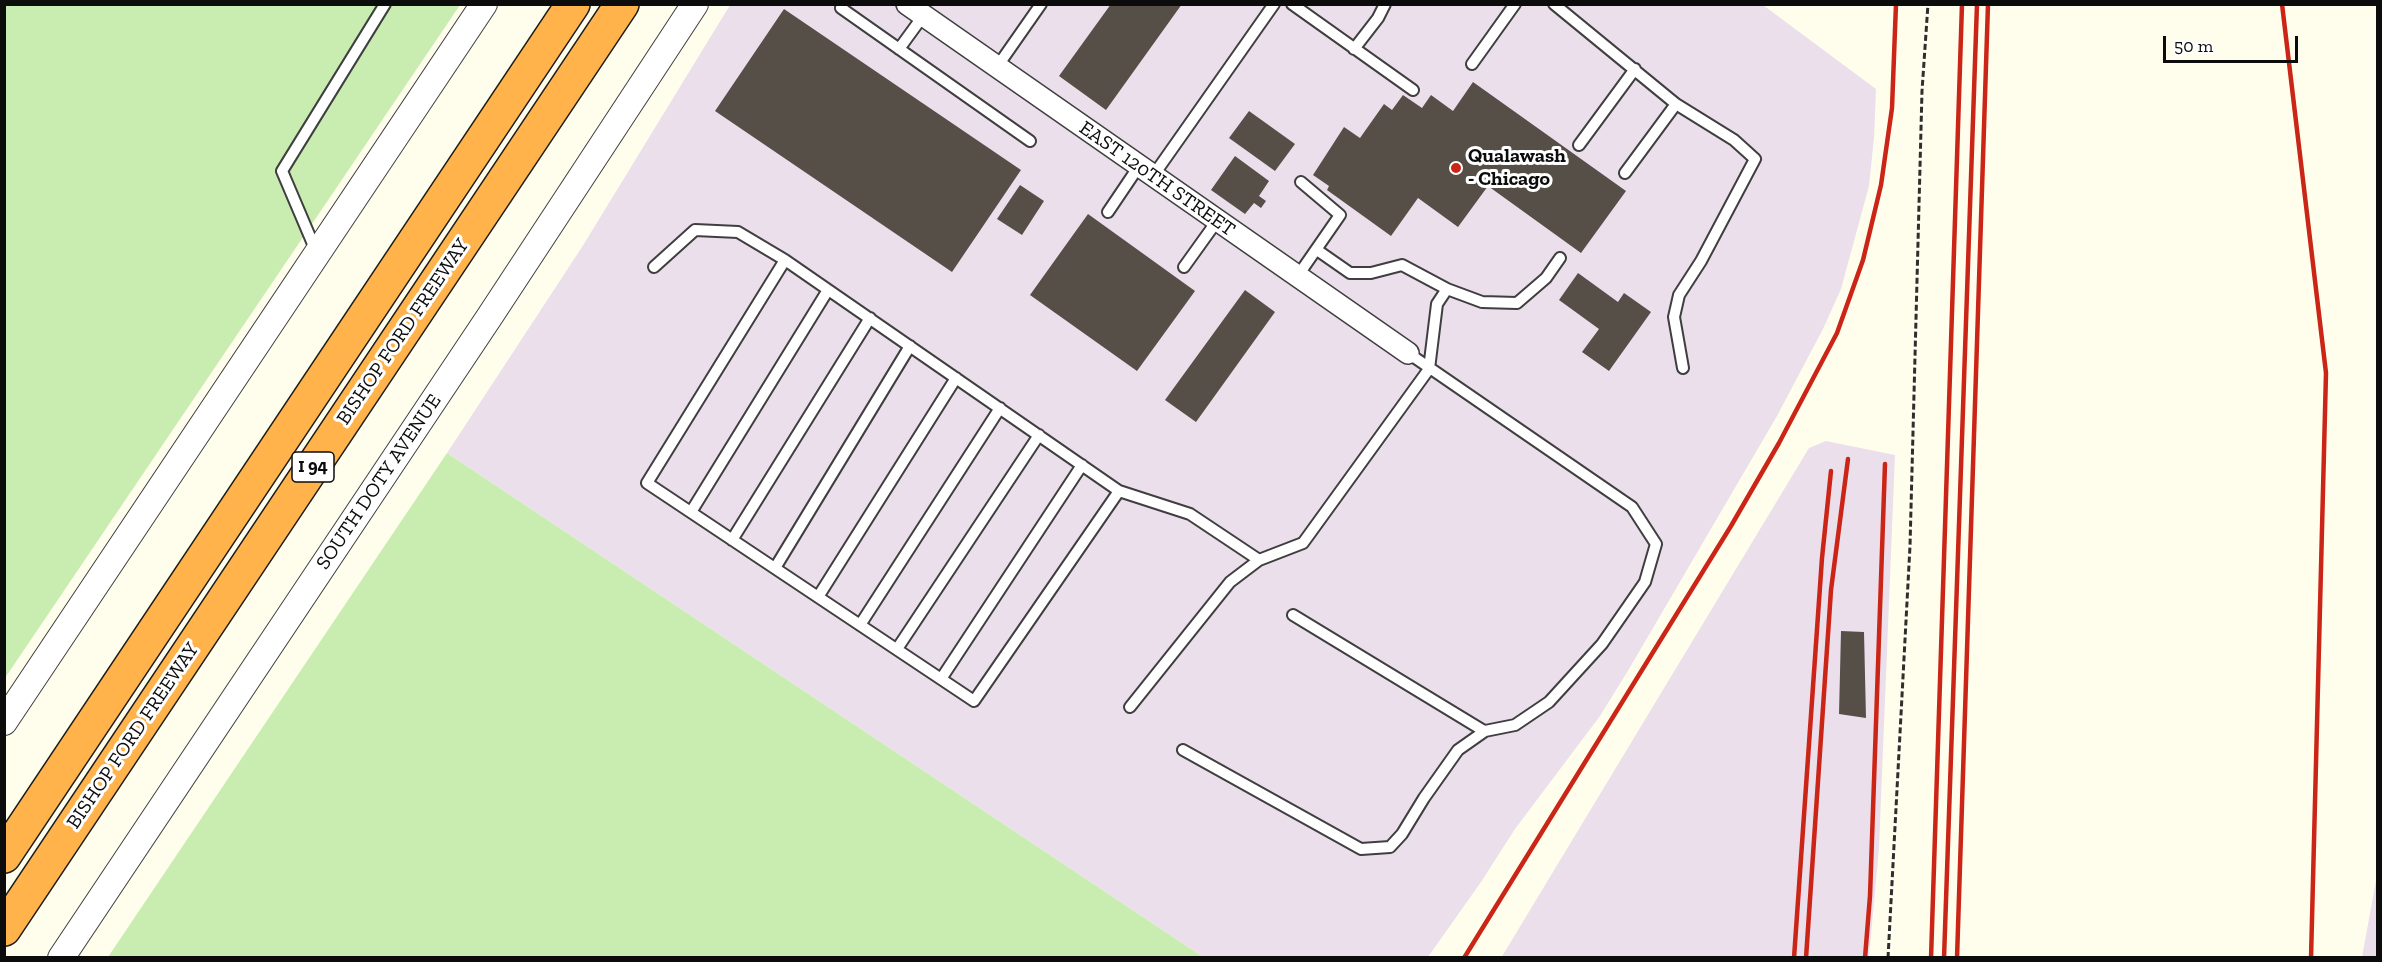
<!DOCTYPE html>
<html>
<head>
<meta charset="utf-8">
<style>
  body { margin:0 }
  #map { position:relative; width:2382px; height:962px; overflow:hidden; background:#fffeec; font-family:"Zilla Slab",serif }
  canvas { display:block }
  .frame { position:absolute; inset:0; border:6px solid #0c0c0c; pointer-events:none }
  .scale { position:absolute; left:2163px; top:36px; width:135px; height:27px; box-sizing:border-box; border:3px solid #0c0c0c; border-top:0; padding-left:8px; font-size:18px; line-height:21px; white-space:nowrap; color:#0c0c0c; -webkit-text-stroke:4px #fff; paint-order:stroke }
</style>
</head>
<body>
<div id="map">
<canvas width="2382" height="962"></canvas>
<div class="frame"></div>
<div class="scale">50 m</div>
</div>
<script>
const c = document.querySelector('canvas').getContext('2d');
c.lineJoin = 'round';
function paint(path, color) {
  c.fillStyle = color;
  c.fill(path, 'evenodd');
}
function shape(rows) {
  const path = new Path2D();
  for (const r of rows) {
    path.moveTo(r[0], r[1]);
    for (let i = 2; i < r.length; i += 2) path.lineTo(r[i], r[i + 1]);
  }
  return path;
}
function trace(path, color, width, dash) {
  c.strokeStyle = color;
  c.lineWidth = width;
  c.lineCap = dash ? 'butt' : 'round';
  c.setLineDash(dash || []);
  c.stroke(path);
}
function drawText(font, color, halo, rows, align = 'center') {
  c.font = font + ' "Zilla Slab",serif';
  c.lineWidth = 6;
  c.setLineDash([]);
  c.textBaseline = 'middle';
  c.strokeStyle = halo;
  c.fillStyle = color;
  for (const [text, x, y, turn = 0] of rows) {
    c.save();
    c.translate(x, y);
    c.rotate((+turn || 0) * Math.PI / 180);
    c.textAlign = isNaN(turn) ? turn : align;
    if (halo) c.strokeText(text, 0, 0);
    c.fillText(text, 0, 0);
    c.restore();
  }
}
const industrial = shape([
  [730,5,1763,5,1876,89,1874,138,1869,186,1841,289,1823,329,1777,416,1629,669,1600,716,1515,829,1481,882,1428,957,1203,957,447,453,582,247],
  [1826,441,1895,455,1879,848,1869,957,1501,958,1809,448],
  [2377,875,2377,957,2362,957]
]);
const green = shape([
  [5,5,460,5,5,678],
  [447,453,1203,957,108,957]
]);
const building = shape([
  [1111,4,1182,4,1106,110,1059,76],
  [784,9,1021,170,952,272,715,111],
  [1473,82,1626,191,1581,253,1488,186,1458,227,1418,198,1391,236,1327,190,1329,186,1313,175,1344,127,1360,138,1384,104,1392,110,1403,95,1422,108,1431,95,1453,111],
  [1249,111,1295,144,1275,171,1229,138],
  [1235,156,1269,181,1259,196,1266,201,1261,208,1254,203,1245,214,1211,190],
  [1020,185,1044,201,1022,235,997,219],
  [1088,214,1195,291,1137,371,1030,295],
  [1578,273,1618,302,1624,293,1651,312,1609,371,1582,352,1599,329,1559,300],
  [1245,290,1275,312,1196,422,1165,400],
  [1841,631,1864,632,1866,718,1839,714]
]);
const path = shape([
  [1888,958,1910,546,1922,91,1928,4]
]);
const service = shape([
  [843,4,841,8,1030,141],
  [1292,4,1413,90],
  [1554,4,1676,104,1734,140,1755,159,1701,261,1679,295,1674,317,1683,368],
  [899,49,923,16],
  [1354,49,1378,18,1385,4],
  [1472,64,1515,4],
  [997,67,1041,4],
  [1579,145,1635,69],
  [1625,173,1676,104],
  [1153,176,1274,4],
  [1108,212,1139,166],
  [1317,250,1350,273,1371,273,1402,265,1447,289,1482,302,1517,303,1546,278,1560,258],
  [316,251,282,171,385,4],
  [785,260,647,483,974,701,1119,491],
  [654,267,695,230,738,232,785,260,1119,491,1190,514,1259,560],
  [1184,267,1217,221],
  [1297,277,1340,215,1301,182],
  [691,512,828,290],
  [732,540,870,318],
  [775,568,910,346],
  [818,597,956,378],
  [1293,615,1484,731],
  [860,625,1000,408],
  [897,649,1039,435],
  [941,679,1082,465],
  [1130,707,1230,582,1259,560,1303,543,1429,369,1437,304,1447,289],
  [1183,750,1361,849,1390,847,1402,834,1424,798,1458,750,1485,731,1515,725,1549,702,1602,644,1645,582,1656,544,1632,507,1408,353]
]);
const minor = shape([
  [907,4,1408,353]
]);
const tertiary = shape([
  [4,722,484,4],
  [61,958,490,316,695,4]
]);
const motorway = shape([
  [4,856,573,4],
  [4,929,622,4]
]);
const rail = shape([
  [2282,4,2326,373,2311,958],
  [1464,958,1731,526,1779,443,1837,333,1863,260,1881,185,1892,108,1896,4],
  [1794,958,1822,558,1831,471],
  [1806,958,1831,590,1848,459],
  [1865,958,1870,896,1885,464],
  [1931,958,1962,4],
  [1944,958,1977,4],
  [1957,958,1988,4]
]);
const markers = [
  [1456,168,6,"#ca2517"]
];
const shields = [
  [313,467,42]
];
const shieldNames = [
  ["I 94",313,467]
];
const poiNames = [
  ["Qualawash",1468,156],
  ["- Chicago",1468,179]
];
const streetNames = [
  ["EAST 120TH STREET",1157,179,35],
  ["BISHOP FORD FREEWAY",403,332,-56],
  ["SOUTH DOTY AVENUE",379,482,-56],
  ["BISHOP FORD FREEWAY",133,736,-56]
];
paint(industrial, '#ecdfec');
paint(green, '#c9edb1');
paint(building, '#564f48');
trace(service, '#3f3f3f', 14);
trace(minor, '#3f3f3f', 24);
trace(tertiary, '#3f3f3f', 28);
trace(motorway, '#1d1d1d', 36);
trace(path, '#2e2e2e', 3, [6, 3]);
trace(service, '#fff', 10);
trace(minor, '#fff', 21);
trace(tertiary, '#fff', 26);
trace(motorway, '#ffb34a', 33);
trace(rail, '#ca2517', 4.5);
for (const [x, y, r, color] of markers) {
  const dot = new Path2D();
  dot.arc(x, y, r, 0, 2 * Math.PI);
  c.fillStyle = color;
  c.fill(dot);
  trace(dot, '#fff', 2);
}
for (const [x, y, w] of shields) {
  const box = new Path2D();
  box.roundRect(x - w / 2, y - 15, w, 30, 4.5);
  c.fillStyle = '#fff';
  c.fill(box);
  trace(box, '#0c0c0c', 1.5);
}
drawText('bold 18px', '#0c0c0c', null, shieldNames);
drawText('bold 20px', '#0c0c0c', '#fff', poiNames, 'left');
drawText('20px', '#0c0c0c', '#fff', streetNames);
</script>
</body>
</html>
